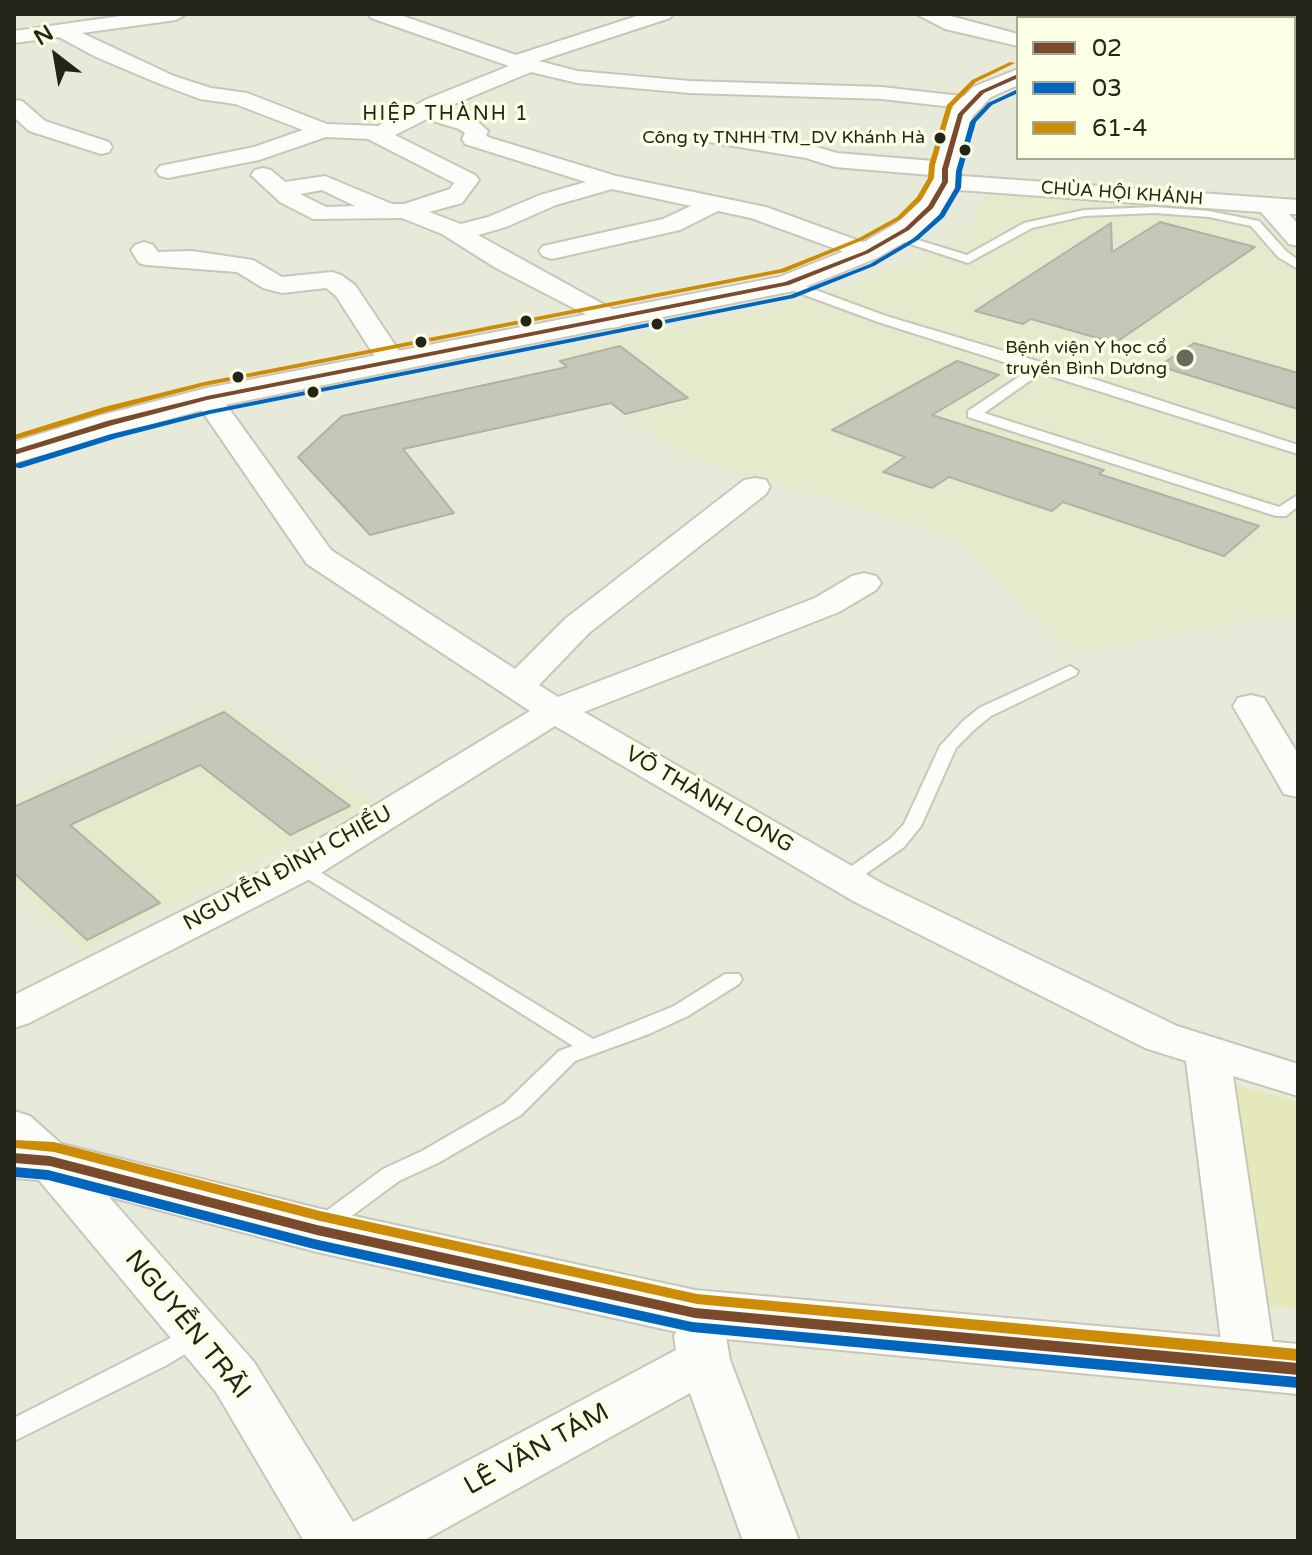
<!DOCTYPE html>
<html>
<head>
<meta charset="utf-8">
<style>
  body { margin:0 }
  #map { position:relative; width:1312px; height:1555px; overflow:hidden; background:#e8ead9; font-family:"Varela Round",sans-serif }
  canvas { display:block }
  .frame { position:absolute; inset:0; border:16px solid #242519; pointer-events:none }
  .legend { position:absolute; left:1016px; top:16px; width:280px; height:144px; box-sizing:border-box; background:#fbffe4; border:2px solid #a5a893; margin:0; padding:10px 14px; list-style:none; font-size:24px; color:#242519 }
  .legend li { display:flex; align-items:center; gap:16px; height:40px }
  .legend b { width:40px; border:2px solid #a5a893 }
  .north { position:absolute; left:16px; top:16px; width:80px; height:80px; -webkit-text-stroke:6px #fbffe4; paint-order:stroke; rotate:329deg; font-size:22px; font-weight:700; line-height:32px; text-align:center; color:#242519 }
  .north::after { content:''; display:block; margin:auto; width:28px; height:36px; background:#242519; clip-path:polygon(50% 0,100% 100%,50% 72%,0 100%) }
</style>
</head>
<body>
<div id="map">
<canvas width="1312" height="1555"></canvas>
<div class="frame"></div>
<ul class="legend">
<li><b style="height:10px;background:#7a4b2a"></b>02</li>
<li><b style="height:10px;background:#0065bd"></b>03</li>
<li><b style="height:10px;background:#cd8c05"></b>61-4</li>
</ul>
<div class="north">N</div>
</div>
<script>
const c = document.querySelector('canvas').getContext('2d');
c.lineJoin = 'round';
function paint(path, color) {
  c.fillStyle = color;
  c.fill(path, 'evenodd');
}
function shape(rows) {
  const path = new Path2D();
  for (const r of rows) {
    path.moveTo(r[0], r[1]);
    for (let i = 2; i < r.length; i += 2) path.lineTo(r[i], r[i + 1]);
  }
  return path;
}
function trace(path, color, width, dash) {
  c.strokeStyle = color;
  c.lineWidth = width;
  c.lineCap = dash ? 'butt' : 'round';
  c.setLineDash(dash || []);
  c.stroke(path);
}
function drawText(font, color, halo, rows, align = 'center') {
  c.font = font + ' "Varela Round",sans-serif';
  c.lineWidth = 7;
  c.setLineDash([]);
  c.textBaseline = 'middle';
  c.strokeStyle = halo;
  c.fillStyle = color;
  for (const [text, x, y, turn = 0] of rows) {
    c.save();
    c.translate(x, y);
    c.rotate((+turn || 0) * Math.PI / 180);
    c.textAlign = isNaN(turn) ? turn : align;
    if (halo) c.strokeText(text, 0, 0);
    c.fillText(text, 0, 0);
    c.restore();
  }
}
const built = shape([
  [988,193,1094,202,1103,200,1281,219,1298,246,1298,620,1248,620,1075,654,964,546,922,526,703,463,656,439,553,355,819,296,846,287,916,260,957,238,975,218],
  [226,705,372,804,81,952,14,889,14,799]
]);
const green = shape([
  [1214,1079,1298,1102,1298,1308,1244,1306]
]);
const building = shape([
  [1160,222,1255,247,1115,343,1031,319,1023,324,975,311,1111,223,1112,252,1160,222],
  [1194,343,1298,373,1298,409,1159,366,1194,343],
  [620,346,688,398,625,414,611,403,403,449,454,513,370,535,298,457,342,416,567,367,560,361,620,346],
  [957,361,999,375,932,415,1104,470,1099,474,1259,526,1224,556,1063,502,1052,511,949,477,932,488,883,472,905,457,832,430,957,361],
  [224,712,350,806,290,835,200,765,70,825,160,903,87,940,14,873,14,807,224,712]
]);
const service = shape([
  [1155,207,1209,211,1259,221,1286,251,1298,260,1298,269,1278,257,1251,226,1209,217,1155,213,1084,216,1032,228,968,263,889,237,895,233,967,255,1024,223,1084,210,1155,207],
  [783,281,791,281,886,316,1047,364,1298,445,1298,454,1041,373,984,413,1279,507,1298,495,1298,506,1286,516,1276,516,968,417,968,411,1029,370,878,322,783,287,783,281],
  [1070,666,1078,671,1076,675,991,716,974,730,956,748,921,826,904,847,853,883,839,883,836,879,839,875,890,839,904,824,940,746,962,722,979,708,1070,666],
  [302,861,593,1039,674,1006,725,974,739,974,742,979,739,984,688,1016,649,1034,575,1061,521,1115,438,1163,399,1181,330,1232,322,1235,314,1232,310,1226,314,1220,383,1169,422,1151,505,1103,559,1051,573,1046,295,871,292,867,302,861],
  [196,1325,205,1328,208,1335,205,1342,167,1365,14,1441,14,1418,196,1325]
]);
const minor = shape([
  [135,14,186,14,176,20,82,33,174,76,211,88,247,93,327,124,378,126,427,99,509,66,371,18,368,14,397,14,516,55,643,14,673,14,670,18,539,61,577,71,690,81,882,87,970,97,981,103,970,109,882,99,690,93,577,83,531,72,442,109,475,119,488,131,486,136,494,139,616,176,766,207,876,247,880,252,876,257,858,257,751,218,718,211,680,230,552,259,543,256,539,251,543,246,663,219,691,206,612,189,556,205,506,227,478,235,621,314,625,320,621,326,612,328,496,268,442,234,402,218,313,219,280,202,251,175,255,170,263,168,271,170,285,182,325,176,392,204,404,204,450,189,454,183,368,139,326,137,259,160,168,178,160,176,156,171,160,166,254,147,303,130,235,104,200,99,160,84,96,57,59,37,14,43,14,31,135,14],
  [427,119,459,129,465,133,462,139,465,144,586,182,540,195,488,217,461,224,429,212,462,203,479,180,475,175,395,135,427,119],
  [322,190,355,206,326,207,300,194,322,190],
  [916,14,943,14,1018,34,1018,46,945,29,916,14],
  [14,100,22,101,45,121,109,142,112,147,109,152,101,154,29,131,14,117,14,100],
  [717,130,809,145,837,153,945,162,953,164,957,169,948,175,1298,200,1298,214,1289,214,1298,224,1298,246,1289,244,1261,212,945,189,937,187,933,182,942,176,835,167,806,158,709,142,706,137,717,130],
  [144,242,153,245,158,252,192,251,253,260,282,277,332,272,341,275,355,285,407,363,403,369,393,371,383,369,336,296,326,288,282,293,263,288,237,272,146,265,139,263,131,250,135,245,144,242],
  [207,389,217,392,331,550,515,669,565,619,744,480,755,478,766,480,770,487,766,494,589,633,539,685,558,697,815,598,852,576,864,573,876,576,881,583,876,590,839,612,584,712,883,884,1177,1026,1298,1064,1298,1096,1233,1076,1276,1365,1269,1380,1250,1386,1231,1380,1224,1365,1186,1061,1145,1048,855,902,555,726,316,876,29,1023,14,1028,14,995,288,858,530,711,307,564,193,398,197,392,207,389],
  [1251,695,1264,698,1298,754,1298,797,1284,794,1233,706,1238,698,1251,695],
  [14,1111,30,1116,67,1149,254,1362,353,1522,676,1350,674,1336,682,1321,700,1315,718,1321,726,1336,730,1360,799,1541,743,1541,690,1393,423,1541,304,1541,216,1392,33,1173,14,1155,14,1111]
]);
const secondary = shape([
  [1298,17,1298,31,1294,32,1294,18,1298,17],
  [1018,69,1018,85,991,97,972,117,958,169,959,182,941,213,917,235,877,258,798,290,209,408,14,463,14,442,98,416,207,388,779,277,857,246,897,223,920,202,931,182,932,169,951,110,973,87,1018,69],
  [14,1138,50,1141,317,1208,695,1290,1298,1344,1298,1394,695,1336,317,1252,50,1181,14,1178,14,1138]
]);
const bus1 = shape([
  [1018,74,1018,78,984,93,963,115,948,169,948,182,933,208,909,230,869,253,789,285,207,400,113,425,14,455,14,450,107,421,207,396,785,282,865,251,905,228,928,206,942,182,942,169,958,114,980,91,1018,74],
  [14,1153,50,1156,317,1225,695,1308,1298,1363,1298,1375,695,1318,317,1235,50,1166,14,1163,14,1153]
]);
const bus2 = shape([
  [1018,89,1018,93,992,105,976,122,962,171,961,188,944,217,918,240,874,266,794,298,210,414,117,438,21,468,18,468,14,466,15,464,111,434,210,410,790,295,870,264,914,238,939,215,955,188,956,171,970,122,988,103,1018,89],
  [14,1167,48,1170,314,1239,692,1322,1297,1377,1298,1388,692,1332,314,1249,48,1180,14,1177,14,1167]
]);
const bus3 = shape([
  [1010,62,1015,63,976,82,952,107,935,165,934,178,922,199,901,219,863,240,785,272,204,386,110,411,14,440,14,435,104,407,204,382,781,269,859,238,897,217,917,197,928,178,929,165,947,105,972,80,1010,62],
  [14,1140,54,1142,320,1211,697,1294,1298,1349,1298,1361,697,1304,320,1221,54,1152,15,1148,14,1140]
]);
const markers = [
  [940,138,7,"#242519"],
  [965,150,7,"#242519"],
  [526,321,7,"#242519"],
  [657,324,7,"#242519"],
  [421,342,7,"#242519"],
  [1185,358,10,"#696a5c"],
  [238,377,7,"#242519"],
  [313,392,7,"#242519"]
];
const farBusnames = [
  ["Công ty TNHH TM_DV Khánh Hà",925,138]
];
const farStreetnames = [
  ["CHÙA HỘI KHÁNH",1122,194,4]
];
const farPoinames = [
  ["Bệnh viện Y học cổ",1167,348],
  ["truyền Bình Dương",1167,369]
];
const farNeighbourhoodnames = [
  ["HIỆP THÀNH 1",446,115]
];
const streetNames = [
  ["VÕ THÀNH LONG",709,800,30],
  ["NGUYỄN ĐÌNH CHIỂU",288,869,-29]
];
const nearStreetnames = [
  ["NGUYỄN TRÃI",187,1325,51],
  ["LÊ VĂN TÁM",537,1450,-29]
];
paint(built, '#e6e9cb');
paint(green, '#e4e8ba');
paint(building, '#c5c7b9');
trace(building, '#b1b2a5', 2);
trace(service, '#c6c7ba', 4);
trace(minor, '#c6c7ba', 4);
trace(secondary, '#c6c7ba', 4);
paint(service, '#fcfcf9');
paint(minor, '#fcfcf9');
paint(secondary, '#fcfcf9');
paint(bus1, '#7a4b2a');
paint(bus2, '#0065bd');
paint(bus3, '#cd8c05');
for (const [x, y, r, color] of markers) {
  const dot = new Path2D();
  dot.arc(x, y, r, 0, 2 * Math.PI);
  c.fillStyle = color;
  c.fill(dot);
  trace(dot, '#fbffe4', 3);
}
drawText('18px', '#242519', '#fbffe4', farBusnames, 'right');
drawText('18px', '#242519', '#fbffe4', farStreetnames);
drawText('18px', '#242519', '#fbffe4', farPoinames, 'right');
c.letterSpacing = '2px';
drawText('20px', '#242519', '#fbffe4', farNeighbourhoodnames);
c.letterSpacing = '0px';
drawText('22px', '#242519', '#fbffe4', streetNames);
drawText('26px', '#242519', '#fbffe4', nearStreetnames);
</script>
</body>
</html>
